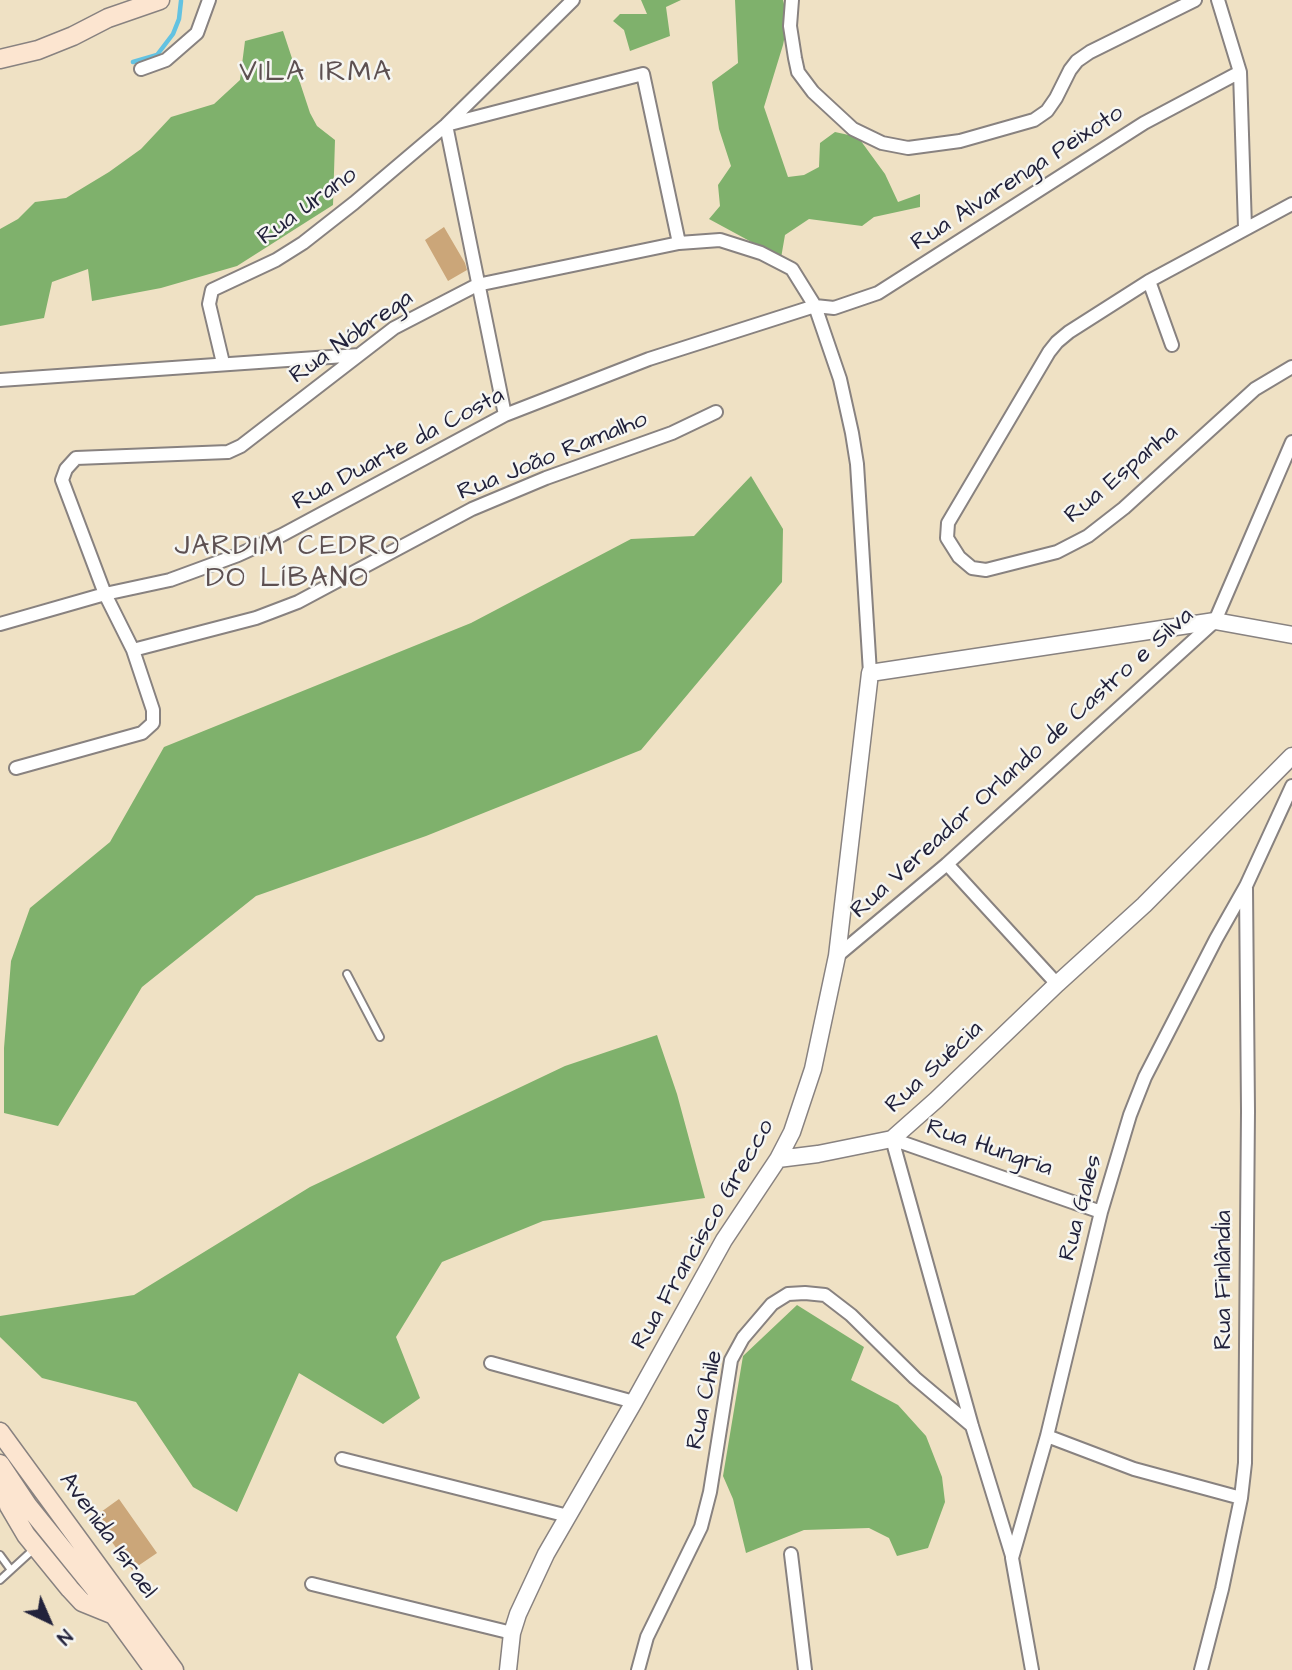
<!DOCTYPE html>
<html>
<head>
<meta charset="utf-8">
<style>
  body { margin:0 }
  #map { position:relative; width:1292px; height:1670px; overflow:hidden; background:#efe1c4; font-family:"Architects Daughter",sans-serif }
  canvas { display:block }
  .north { position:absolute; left:14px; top:1586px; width:70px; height:70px; -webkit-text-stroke:5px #f6f6f2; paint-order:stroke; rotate:136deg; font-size:19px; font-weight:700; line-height:28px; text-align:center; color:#22223b }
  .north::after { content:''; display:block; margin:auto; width:24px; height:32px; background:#22223b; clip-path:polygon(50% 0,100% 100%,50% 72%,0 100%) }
</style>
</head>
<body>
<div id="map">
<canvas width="1292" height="1670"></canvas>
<div class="north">N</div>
</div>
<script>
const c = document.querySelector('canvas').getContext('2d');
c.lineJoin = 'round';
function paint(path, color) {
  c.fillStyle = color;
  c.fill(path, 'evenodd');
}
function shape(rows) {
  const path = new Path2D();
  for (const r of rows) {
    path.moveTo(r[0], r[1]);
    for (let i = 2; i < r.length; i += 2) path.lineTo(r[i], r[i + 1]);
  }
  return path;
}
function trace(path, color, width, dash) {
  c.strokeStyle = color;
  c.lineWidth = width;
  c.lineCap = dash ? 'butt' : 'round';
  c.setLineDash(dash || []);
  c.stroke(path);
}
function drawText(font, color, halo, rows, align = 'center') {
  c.font = font + ' "Architects Daughter",sans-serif';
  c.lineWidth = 5;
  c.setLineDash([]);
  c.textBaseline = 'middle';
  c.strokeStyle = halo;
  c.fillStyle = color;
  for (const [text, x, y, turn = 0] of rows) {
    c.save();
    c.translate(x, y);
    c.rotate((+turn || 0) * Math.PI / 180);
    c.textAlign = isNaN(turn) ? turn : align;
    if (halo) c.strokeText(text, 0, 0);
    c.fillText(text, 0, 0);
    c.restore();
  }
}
const forest = shape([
  [641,0,681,0,666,7,670,36,630,51,624,30,613,21,620,14,647,14],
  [735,0,783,0,788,20,783,45,764,107,788,177,804,175,819,167,820,143,835,132,858,137,885,174,898,202,920,194,920,207,874,217,862,226,809,219,785,235,781,258,709,219,720,206,718,185,731,166,719,129,712,82,738,63],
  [283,31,310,113,317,126,335,140,333,205,237,266,161,288,92,301,88,269,52,282,44,318,0,326,0,229,18,219,35,202,66,198,109,172,141,149,171,117,214,104,240,80,245,41],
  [751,476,783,529,782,582,641,750,426,836,256,896,142,987,58,1126,4,1113,4,1048,11,961,30,908,110,842,164,747,471,623,631,539,694,536],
  [657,1035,677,1094,705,1198,543,1221,442,1262,396,1337,420,1398,383,1424,299,1373,237,1512,193,1487,136,1402,42,1378,0,1337,0,1316,134,1295,310,1187,565,1066],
  [797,1305,864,1347,851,1380,898,1405,926,1436,942,1477,945,1502,928,1548,897,1556,889,1538,869,1528,804,1530,746,1553,733,1499,723,1476,743,1356]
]);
const stream = shape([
  [133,62,157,55,173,34,179,19,181,1]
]);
const building = shape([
  [444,227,465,263,467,270,448,281,425,240],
  [119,1499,157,1553,132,1570,94,1517]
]);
const service = shape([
  [347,974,380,1037],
  [0,1555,11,1570],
  [0,1580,35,1548]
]);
const minor = shape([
  [792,0,790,26,795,58,798,72,813,92,853,129,882,143,908,148,960,141,1034,120,1047,111,1056,98,1070,70,1077,61,1090,52,1195,0],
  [1218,0,1240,72,1245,228],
  [141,69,166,60,197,33,209,0],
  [446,125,643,74,679,243],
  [446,125,505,415],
  [1292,204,1149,281,1069,332,1057,342,1049,352,948,523,947,538,959,557,972,568,986,570,1057,552,1088,536,1124,508,1255,389,1292,367],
  [1149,281,1172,345],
  [223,363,209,304,212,290,276,260,303,243,354,203,446,125,573,0],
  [0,380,359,355],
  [0,624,105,594,170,580,238,555,282,535,505,415,649,359,815,306,834,308,878,293,1144,123,1240,72],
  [133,650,256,618,298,602,472,509,546,478,672,433,716,412],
  [16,768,142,733,153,723,153,710,133,650,105,594,62,480,66,469,76,458,228,452,241,446,394,328,477,285,679,243,720,240,761,253,792,269,815,306,840,379,852,433,857,464,870,673],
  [947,864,1057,984],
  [837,956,947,864,1215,621,1292,442],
  [892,1139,972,1426,1012,1556],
  [892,1139,1101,1212],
  [491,1363,634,1402],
  [1047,1436,1134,1469,1241,1498],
  [342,1459,568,1516],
  [791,1554,805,1670],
  [312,1584,512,1633],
  [638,1670,647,1637,701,1527,710,1492,731,1360,743,1338,772,1304,788,1294,805,1293,825,1295,851,1315,915,1378,972,1426],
  [1032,1670,1012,1558,1047,1436,1101,1212,1130,1115,1145,1077,1216,939,1246,886,1292,786],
  [1201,1670,1222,1589,1241,1498,1245,1463,1248,1111,1246,888]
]);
const tertiary = shape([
  [778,1159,818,1154,892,1139,936,1100,1057,984,1144,905,1292,756],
  [508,1670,512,1633,518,1614,546,1554,634,1402,724,1240,778,1159,792,1132,813,1069,837,956,870,673,1215,621,1292,635]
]);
const secondary = shape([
  [0,59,38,50,73,36,108,18,160,0],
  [0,1432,174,1670],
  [0,1464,28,1506,95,1589,154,1670],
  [0,1477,9,1506,26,1535,70,1589,82,1602,114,1615]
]);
const streetNames = [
  ["Rua Alvarenga Peixoto",1018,179,-33],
  ["Rua Urano",308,207,-36],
  ["Rua Nóbrega",352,338,-35],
  ["Rua Duarte da Costa",399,450,-28],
  ["Rua João Ramalho",553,457,-22],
  ["Rua Espanha",1122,475,-40],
  ["Rua Vereador Orlando de Castro e Silva",1023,764,-42],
  ["Rua Suécia",935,1068,-43],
  ["Rua Hungria",989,1149,19],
  ["Rua Gales",1082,1208,-75],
  ["Rua Francisco Grecco",704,1235,-60],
  ["Rua Finlândia",1225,1280,-90],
  ["Rua Chile",706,1400,-78],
  ["Avenida Israel",107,1536,54]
];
const quarterNames = [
  ["VILA IRMA",316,74],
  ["JARDIM CEDRO",288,548],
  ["DO LÍBANO",288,580]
];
paint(forest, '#7fb16c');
trace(stream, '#63c2e1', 4.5);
paint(building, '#cba679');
trace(service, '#888280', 10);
trace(minor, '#888280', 16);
trace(tertiary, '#888280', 19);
trace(secondary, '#888280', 21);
trace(service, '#fff', 6);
trace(minor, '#fff', 12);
trace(tertiary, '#fff', 16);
trace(secondary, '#fce5d0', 18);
drawText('24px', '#22223b', '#f6f6f2', streetNames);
c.letterSpacing = '2px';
drawText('28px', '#5d5051', '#f6f6f2', quarterNames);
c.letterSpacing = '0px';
</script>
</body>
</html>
